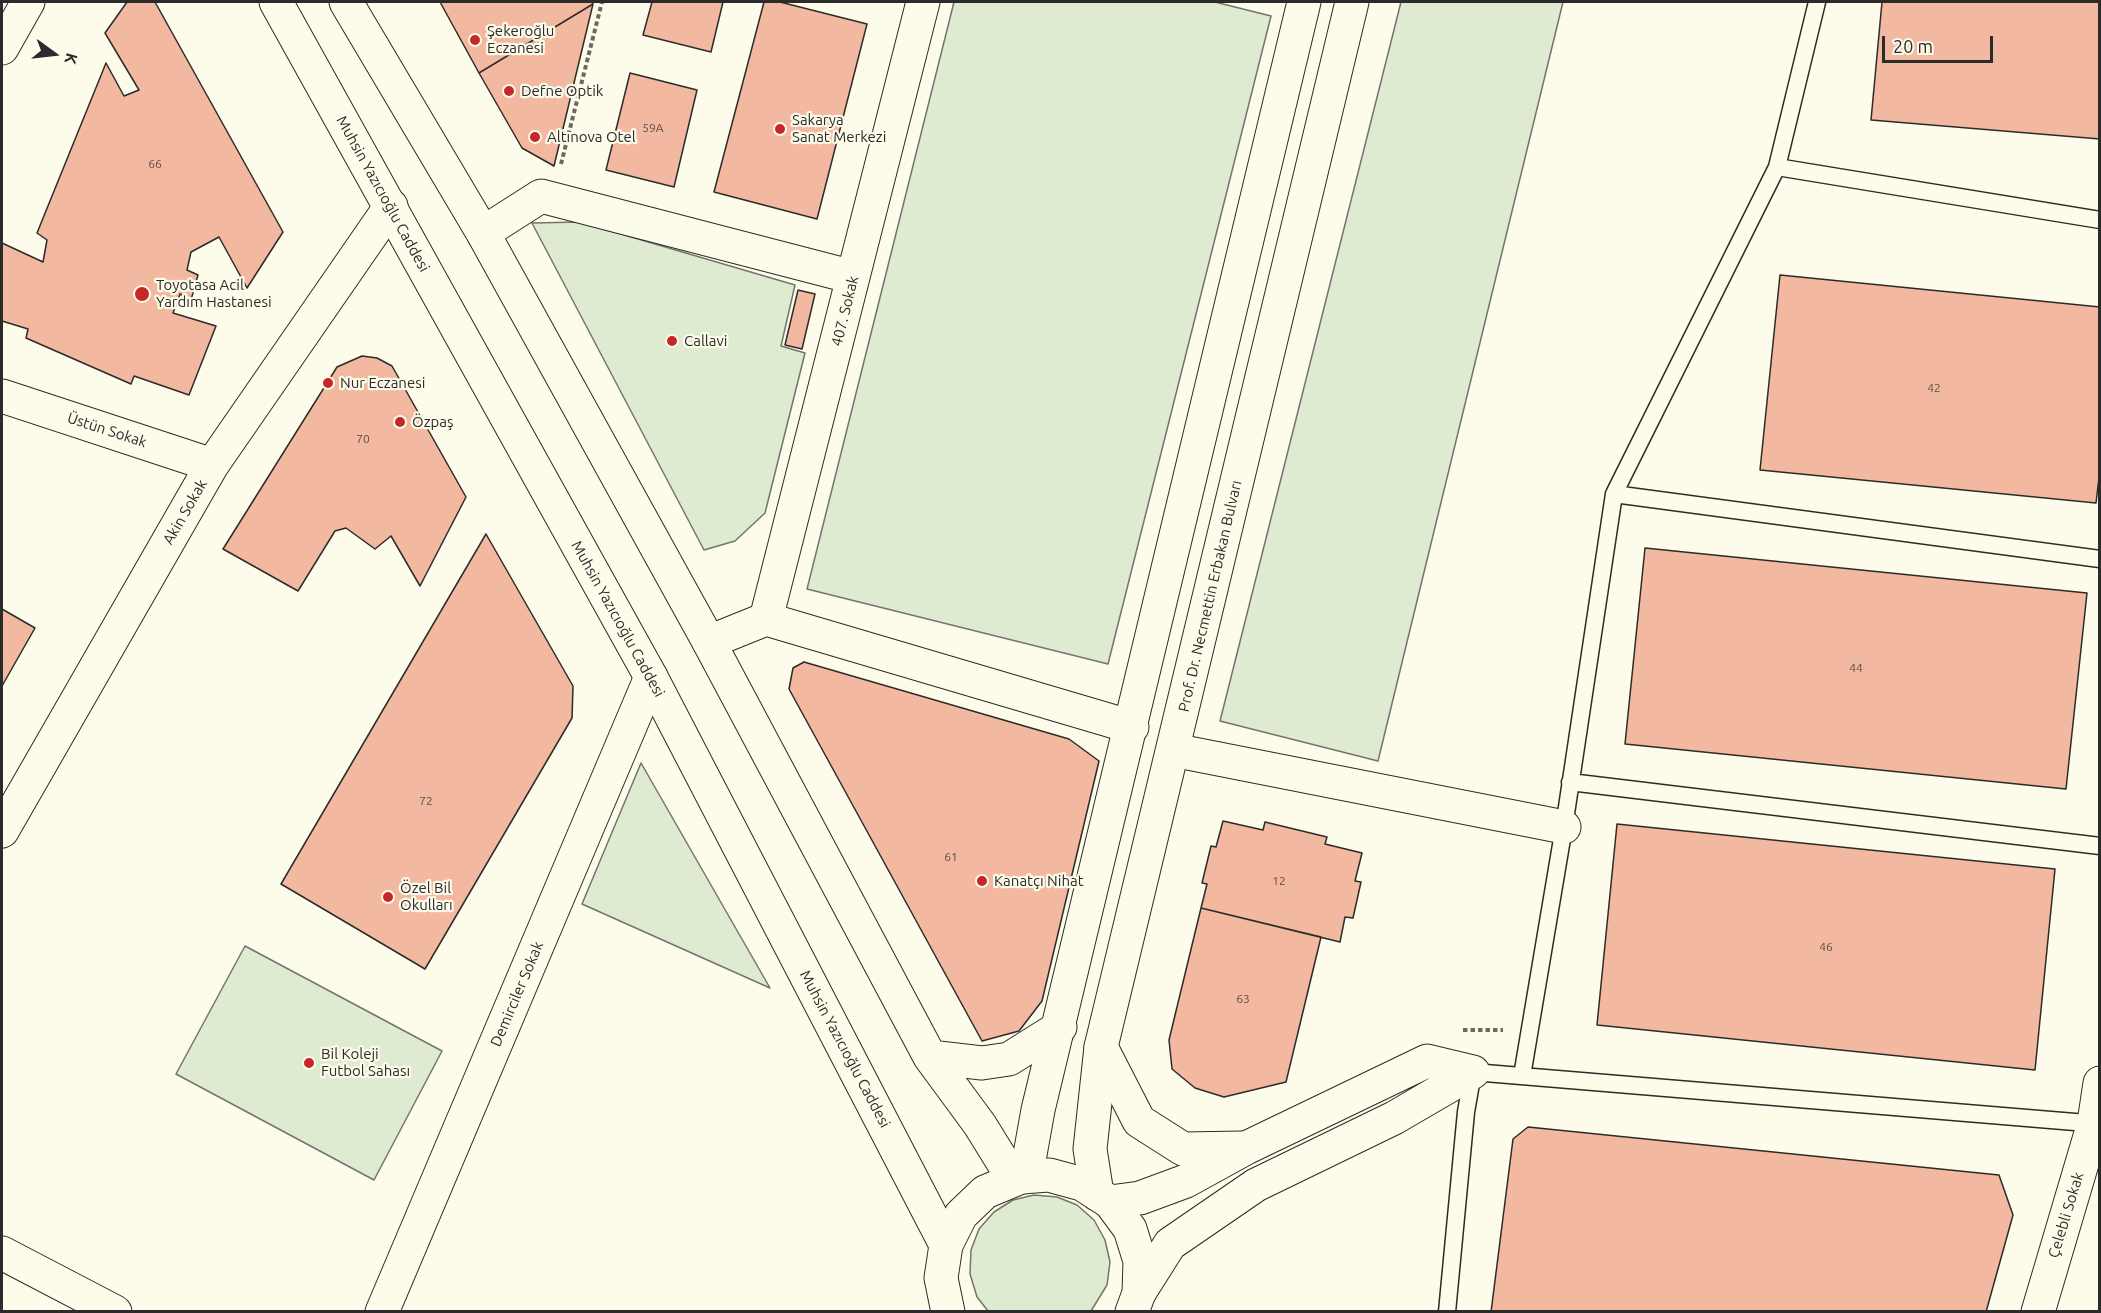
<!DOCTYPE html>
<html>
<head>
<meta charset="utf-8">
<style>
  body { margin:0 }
  #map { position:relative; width:2101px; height:1313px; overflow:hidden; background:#fdfbea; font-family:Ubuntu,sans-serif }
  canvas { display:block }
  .frame { position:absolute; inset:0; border:3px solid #2b2b2b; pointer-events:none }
  .north { position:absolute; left:24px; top:24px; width:60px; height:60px; -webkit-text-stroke:4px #fdfbea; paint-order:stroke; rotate:105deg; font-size:16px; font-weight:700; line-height:24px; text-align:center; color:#2b2b2b }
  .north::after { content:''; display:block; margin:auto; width:21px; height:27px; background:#2b2b2b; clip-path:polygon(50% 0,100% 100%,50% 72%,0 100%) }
  .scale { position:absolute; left:1882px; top:36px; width:111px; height:27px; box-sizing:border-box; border:3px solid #2b2b2b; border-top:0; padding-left:8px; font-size:18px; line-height:21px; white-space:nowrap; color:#2b2b2b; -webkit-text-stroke:4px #fdfbea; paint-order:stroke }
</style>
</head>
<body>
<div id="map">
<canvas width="2101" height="1313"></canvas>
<div class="frame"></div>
<div class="north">K</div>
<div class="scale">20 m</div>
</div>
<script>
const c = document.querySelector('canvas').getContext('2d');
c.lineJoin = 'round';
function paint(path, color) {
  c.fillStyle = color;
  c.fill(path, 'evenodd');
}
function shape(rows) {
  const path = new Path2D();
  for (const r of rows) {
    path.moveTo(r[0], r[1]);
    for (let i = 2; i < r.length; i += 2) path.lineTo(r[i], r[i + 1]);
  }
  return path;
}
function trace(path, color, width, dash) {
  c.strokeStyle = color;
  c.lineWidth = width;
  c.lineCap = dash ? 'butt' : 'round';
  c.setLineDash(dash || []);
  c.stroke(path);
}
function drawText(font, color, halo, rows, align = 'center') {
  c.font = font + ' Ubuntu,sans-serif';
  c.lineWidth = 4.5;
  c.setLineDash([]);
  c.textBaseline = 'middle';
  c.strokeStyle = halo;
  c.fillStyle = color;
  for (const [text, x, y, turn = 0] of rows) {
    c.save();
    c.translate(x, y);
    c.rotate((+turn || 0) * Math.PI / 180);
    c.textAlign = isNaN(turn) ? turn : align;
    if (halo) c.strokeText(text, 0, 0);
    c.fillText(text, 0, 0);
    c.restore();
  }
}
const green = shape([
  [954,2,1215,2,1271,16,1108,664,807,589,954,2],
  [1401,2,1563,2,1378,761,1220,721,1401,2],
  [580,222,795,285,781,346,805,353,765,513,735,541,704,550,532,223,580,222],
  [641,763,770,988,582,904,641,763],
  [245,946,442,1051,374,1180,176,1074,245,946],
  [1034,1195,1057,1197,1077,1205,1094,1220,1105,1240,1110,1262,1107,1285,1091,1311,988,1311,977,1297,970,1274,971,1250,979,1229,994,1212,1013,1200,1034,1195]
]);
const building = shape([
  [127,2,155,2,283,232,247,288,219,237,191,252,187,270,198,275,191,300,180,294,173,313,216,326,189,395,134,376,131,384,26,338,28,329,2,321,2,243,43,262,47,240,37,233,106,63,124,96,139,90,105,33,127,2],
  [440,2,592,2,593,4,479,73,440,2],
  [652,2,723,2,711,52,643,35,652,2],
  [764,2,780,2,867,24,817,219,714,192,764,2],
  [1882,2,2100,2,2100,139,1871,120,1882,2],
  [593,4,554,166,522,148,479,73,593,4],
  [630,73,697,90,674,187,606,170,630,73],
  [1780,275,2100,307,2100,469,2096,503,1760,470,1780,275],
  [798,290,815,294,802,349,785,345,798,290],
  [362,356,377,358,392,366,466,497,420,586,391,536,375,549,346,528,335,531,298,591,223,549,337,367,362,356],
  [486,534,573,686,572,718,425,969,281,884,486,534],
  [1645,548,2087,593,2066,789,1625,744,1645,548],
  [2,609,35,628,2,686,2,609],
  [804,662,1069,739,1099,761,1042,1001,1019,1031,982,1041,789,689,793,668,804,662],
  [1223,821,1263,830,1265,822,1327,837,1325,844,1362,853,1355,881,1361,882,1353,918,1345,917,1340,942,1201,908,1207,884,1202,883,1211,846,1216,847,1223,821],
  [1617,824,2055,869,2035,1070,1597,1025,1617,824],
  [1201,908,1321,937,1286,1082,1224,1097,1195,1088,1172,1069,1169,1040,1201,908],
  [1528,1127,1999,1175,2013,1215,1986,1312,1491,1312,1513,1139,1528,1127]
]);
const path = shape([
  [561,164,602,2],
  [1463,1030,1503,1030]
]);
const service = shape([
  [1777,167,2100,220],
  [1614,494,2100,559],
  [1570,782,2100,846],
  [1522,1076,1564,827,1614,494,1777,167,1817,2],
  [1447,1312,1466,1112,1473,1072,2099,1124]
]);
const minor = shape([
  [2,48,28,2],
  [483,233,541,196,853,277],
  [2,396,212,465],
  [766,619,923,2],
  [709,642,766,619,1132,727],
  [1173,750,1564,827],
  [2,831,212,465,391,206],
  [2,1253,115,1312],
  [382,1312,651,677],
  [2038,1312,2094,1123,2100,1083]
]);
const tertiary = shape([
  [1101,1047,1139,1121,1183,1149,1242,1148],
  [1110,1202,1140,1198,1186,1181,1246,1148,1427,1061,1473,1072,1394,1118,1256,1185,1170,1244,1139,1293]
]);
const secondary = shape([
  [276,2,651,677,946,1245],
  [346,2,483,233,709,642,930,1057,980,1125,1014,1180],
  [930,1057,982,1063,1009,1059,1060,1027],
  [1026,1177,1038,1110,1304,2],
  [1097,1194,1090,1149,1101,1047,1352,2],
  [948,1312,941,1278,946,1245,961,1215,985,1192,1021,1177,1049,1175,1082,1184,1110,1202,1130,1229,1140,1261,1139,1293,1132,1312]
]);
const markers = [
  [475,40,6,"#c62828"],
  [509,91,6,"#c62828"],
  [780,129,6,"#c62828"],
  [535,137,6,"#c62828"],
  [142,294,8,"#c62828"],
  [672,341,6,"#c62828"],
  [328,383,6,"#c62828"],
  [400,422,6,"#c62828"],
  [982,881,6,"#c62828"],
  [388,897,6,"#c62828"],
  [309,1063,6,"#c62828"]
];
const numberNames = [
  ["59A",653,128],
  ["66",155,164],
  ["42",1934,388],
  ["70",363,439],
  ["44",1856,668],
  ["72",426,801],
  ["61",951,857],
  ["12",1279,881],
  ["46",1826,947],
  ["63",1243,999]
];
const poiNames = [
  ["Şekeroğlu",487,31],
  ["Eczanesi",487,48],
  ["Defne Optik",521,91],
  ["Sakarya",792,120],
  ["Sanat Merkezi",792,137],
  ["Altınova Otel",547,137],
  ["Toyotasa Acil",156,285],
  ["Yardım Hastanesi",156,302],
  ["Callavi",684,341],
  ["Nur Eczanesi",340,383],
  ["Özpaş",412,422],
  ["Kanatçı Nihat",994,881],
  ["Özel Bil",400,888],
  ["Okulları",400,905],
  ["Bil Koleji",321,1054],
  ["Futbol Sahası",321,1071]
];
const streetNames = [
  ["Muhsin Yazıcıoğlu Caddesi",383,194,61],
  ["407. Sokak",845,311,-76],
  ["Üstün Sokak",107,430,18],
  ["Akin Sokak",185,512,-60],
  ["Prof. Dr. Necmettin Erbakan Bulvarı",1210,596,-77],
  ["Muhsin Yazıcıoğlu Caddesi",618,619,61],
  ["Demirciler Sokak",517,994,-67],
  ["Muhsin Yazıcıoğlu Caddesi",845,1049,62],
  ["Çelebli Sokak",2066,1215,-73]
];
paint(green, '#deebd1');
trace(green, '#74746e', 1.5);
paint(building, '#f2b8a0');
trace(building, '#2b2b2b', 1.5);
trace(service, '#2b2b2b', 19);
trace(minor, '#2b2b2b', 35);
trace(tertiary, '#2b2b2b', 35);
trace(secondary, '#2b2b2b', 35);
trace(path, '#6a6964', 4, [4.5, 3]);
trace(service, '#fdfbea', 16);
trace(minor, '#fdfbea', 33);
trace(tertiary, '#fdfbea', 33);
trace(secondary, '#fdfbea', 33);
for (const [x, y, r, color] of markers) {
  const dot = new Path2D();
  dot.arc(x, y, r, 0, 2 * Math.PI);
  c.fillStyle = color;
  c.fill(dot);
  trace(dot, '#fdfbea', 2);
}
drawText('12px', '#5d4e48', null, numberNames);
drawText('15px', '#2b2b2b', '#fdfbea', poiNames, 'left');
drawText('15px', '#2b2b2b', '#fdfbea', streetNames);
</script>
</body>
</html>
